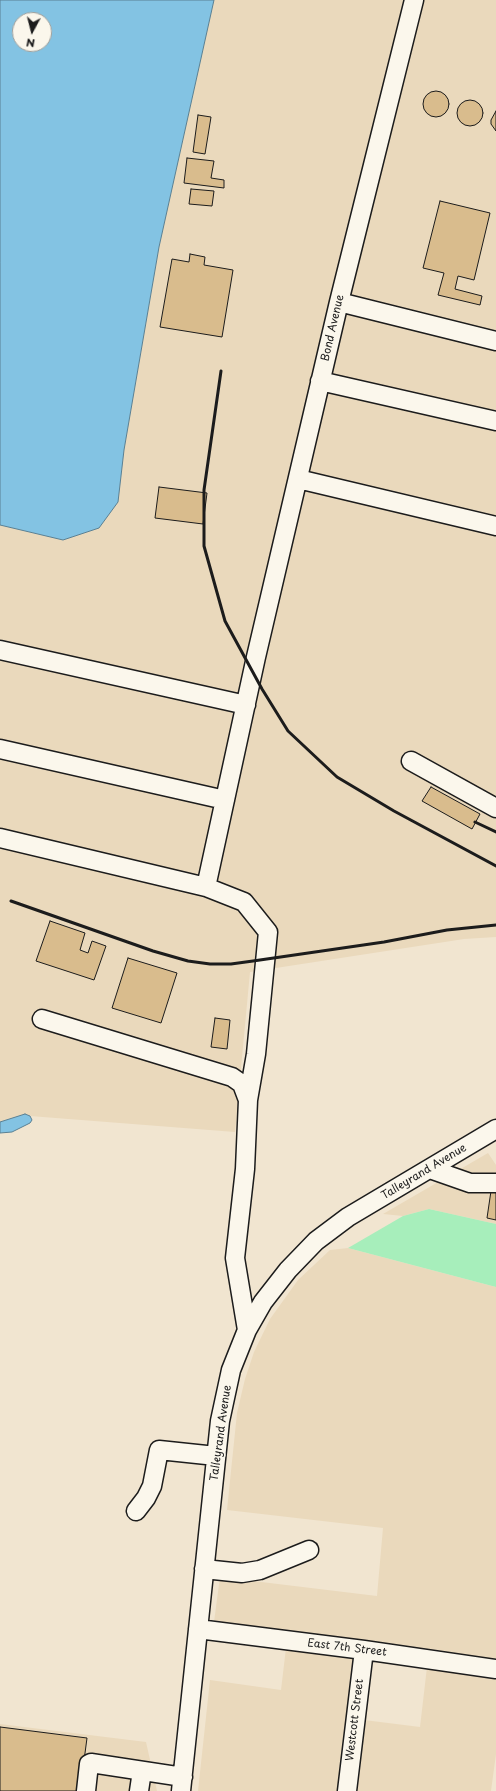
<!DOCTYPE html>
<html>
<head>
<meta charset="utf-8">
<style>
  body { margin:0 }
  #map { position:relative; width:496px; height:1791px; overflow:hidden; background:#f1e5d0; font-family:"Playpen Sans",sans-serif }
  canvas { display:block }
  .north { position:absolute; left:12px; top:12px; width:40px; height:40px; box-sizing:border-box; background:#fbf7ec; border:1px solid #a29f99; border-radius:50%; rotate:187deg; font-size:11px; font-weight:700; line-height:16px; text-align:center; color:#1c1c1c }
  .north::after { content:''; display:block; margin:auto; width:14px; height:18px; background:#1c1c1c; clip-path:polygon(50% 0,100% 100%,50% 72%,0 100%) }
</style>
</head>
<body>
<div id="map">
<canvas width="496" height="1791"></canvas>
<div class="north">N</div>
</div>
<script>
const c = document.querySelector('canvas').getContext('2d');
c.lineJoin = 'round';
function paint(path, color) {
  c.fillStyle = color;
  c.fill(path, 'evenodd');
}
function shape(rows) {
  const path = new Path2D();
  for (const r of rows) {
    if (r.length === 3) {
      path.moveTo(r[0] + r[2], r[1]);
      path.arc(r[0], r[1], r[2], 0, 2 * Math.PI);
      continue;
    }
    path.moveTo(r[0], r[1]);
    for (let i = 2; i < r.length; i += 2) path.lineTo(r[i], r[i + 1]);
  }
  return path;
}
function trace(path, color, width, dash) {
  c.strokeStyle = color;
  c.lineWidth = width;
  c.lineCap = dash ? 'butt' : 'round';
  c.setLineDash(dash || []);
  c.stroke(path);
}
function drawText(font, color, halo, rows, align = 'center') {
  c.font = font + ' "Playpen Sans",sans-serif';
  c.lineWidth = 3;
  c.setLineDash([]);
  c.textBaseline = 'middle';
  c.strokeStyle = halo;
  c.fillStyle = color;
  for (const [text, x, y, turn = 0] of rows) {
    c.save();
    c.translate(x, y);
    c.rotate((+turn || 0) * Math.PI / 180);
    c.textAlign = isNaN(turn) ? turn : align;
    if (halo) c.strokeText(text, 0, 0);
    c.fillText(text, 0, 0);
    c.restore();
  }
}
const built = shape([
  [214,0,496,0,496,937,464,939,250,972,235,1132,30,1116,25,1114,0,1122,0,525,63,540,118,502,124,450,159,247],
  [488,1153,496,1165,496,1224,429,1209,403,1216,383,1214],
  [348,1248,496,1287,496,1754,491,1791,198,1791,210,1680,281,1690,286,1648,212,1637,220,1577,377,1596,383,1528,227,1510,237,1413,245,1379,254,1352,270,1319,298,1280,330,1250],
  [373,1660,427,1667,420,1727,364,1720],
  [0,1724,146,1742,157,1791,0,1791]
]);
const green = shape([
  [429,1209,496,1224,496,1287,348,1248,403,1216]
]);
const water = shape([
  [0,0,214,0,159,247,124,450,118,502,99,528,63,540,0,525,0,0],
  [20,20,44,20,44,44,20,44,20,20],
  [25,1114,30,1116,32,1120,30,1123,12,1132,0,1133,0,1122,25,1114]
]);
const building = shape([
  [436,104,13],
  [470,113,13],
  [496,111,496,131,491,124,491,120,496,111],
  [198,115,211,117,205,154,193,152,198,115],
  [187,158,214,161,211,178,224,180,224,188,184,183,187,158],
  [191,189,214,191,212,206,189,204,191,189],
  [440,201,490,213,474,280,458,276,455,289,482,296,480,305,438,295,444,273,423,268,440,201],
  [190,254,205,257,204,265,233,270,222,337,160,327,172,259,189,262,190,254],
  [159,487,207,493,203,524,155,518,159,487],
  [431,787,480,814,472,829,422,801,431,787],
  [50,921,85,933,80,950,88,953,92,941,106,946,94,980,36,961,50,921],
  [128,958,177,973,161,1023,112,1008,128,958],
  [215,1018,230,1020,227,1049,211,1047,215,1018],
  [491,1191,496,1191,496,1220,487,1218,491,1191],
  [0,1727,87,1738,80,1791,0,1791,0,1727]
]);
const minor = shape([
  [339,302,496,341],
  [320,381,496,421],
  [298,479,496,526],
  [0,650,246,705],
  [0,749,225,800],
  [411,761,496,808],
  [0,838,206,887,256,657,339,302,414,0],
  [206,887,244,902,268,932,256,1054,248,1100],
  [42,1019,232,1077,242,1084,248,1100,245,1169,235,1258,247,1330],
  [430,1169,470,1183,496,1183],
  [136,1511,146,1498,152,1486,159,1450,216,1456],
  [204,1569,242,1573,260,1570,309,1550],
  [198,1629,364,1650,496,1669],
  [86,1791,89,1764,91,1763,183,1777],
  [139,1791,142,1771],
  [181,1791,220,1421,231,1370,247,1330,263,1302,288,1270,316,1241,348,1217,496,1129],
  [347,1791,364,1650]
]);
const rail = shape([
  [221,371,204,490,204,546,225,621,262,689,288,731,337,777,394,811,496,866],
  [475,822,496,832],
  [11,901,153,951,188,961,210,964,231,964,253,961,384,942,447,930,496,925]
]);
const streetNames = [
  ["Bond Avenue",333,328,-77],
  ["Talleyrand Avenue",424,1172,-31],
  ["Talleyrand Avenue",221,1433,-82],
  ["East 7th Street",347,1648,7],
  ["Westcott Street",355,1720,-83]
];
paint(built, '#ead9bc');
paint(green, '#a7eebb');
paint(water, '#83c3e3');
trace(water, '#5a8093', 1);
paint(building, '#d9bc8d');
trace(building, '#1c1c1c', 1);
trace(minor, '#1c1c1c', 21);
trace(minor, '#fbf7ec', 18);
trace(rail, '#1c1c1c', 3);
drawText('11px', '#1c1c1c', '#fbf7ec', streetNames);
</script>
</body>
</html>
